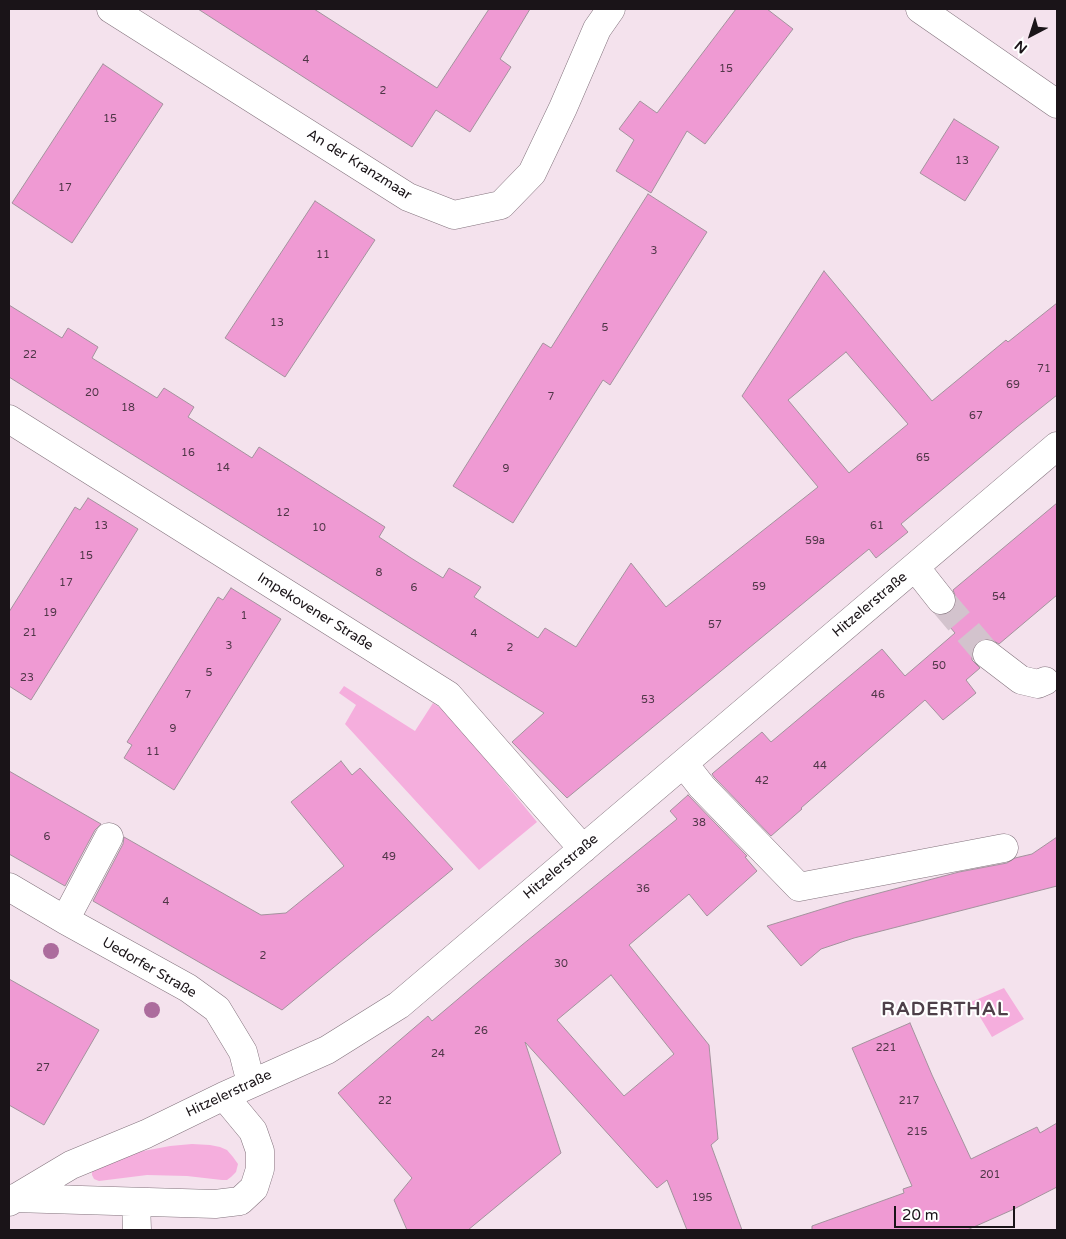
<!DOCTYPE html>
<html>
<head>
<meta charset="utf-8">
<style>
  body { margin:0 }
  #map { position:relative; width:1066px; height:1239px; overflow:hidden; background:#f4e2ed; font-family:"Varela Round",sans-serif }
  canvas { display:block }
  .frame { position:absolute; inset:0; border:10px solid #1a1418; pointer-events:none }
  .north { position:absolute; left:1006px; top:10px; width:50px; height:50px; -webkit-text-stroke:4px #fff; paint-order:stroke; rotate:220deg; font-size:14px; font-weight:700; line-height:20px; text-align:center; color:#1a1418 }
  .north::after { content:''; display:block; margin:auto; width:18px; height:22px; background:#1a1418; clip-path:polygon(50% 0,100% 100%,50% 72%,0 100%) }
  .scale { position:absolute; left:894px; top:1206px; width:121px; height:22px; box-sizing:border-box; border:2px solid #1a1418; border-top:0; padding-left:6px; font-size:15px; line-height:18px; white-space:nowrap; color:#1a1418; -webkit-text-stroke:4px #fff; paint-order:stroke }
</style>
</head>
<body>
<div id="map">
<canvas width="1066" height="1239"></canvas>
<div class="frame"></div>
<div class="north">N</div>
<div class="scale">20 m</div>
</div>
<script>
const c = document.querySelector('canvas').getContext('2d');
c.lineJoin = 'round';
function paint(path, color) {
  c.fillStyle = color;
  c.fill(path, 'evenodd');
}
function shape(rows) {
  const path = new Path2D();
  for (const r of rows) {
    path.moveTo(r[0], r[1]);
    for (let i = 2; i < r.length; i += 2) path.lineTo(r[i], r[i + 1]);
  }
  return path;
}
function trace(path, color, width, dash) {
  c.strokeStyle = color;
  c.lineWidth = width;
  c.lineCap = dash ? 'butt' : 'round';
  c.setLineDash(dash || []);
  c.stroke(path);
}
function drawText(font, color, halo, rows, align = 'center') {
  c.font = font + ' "Varela Round",sans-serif';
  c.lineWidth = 4;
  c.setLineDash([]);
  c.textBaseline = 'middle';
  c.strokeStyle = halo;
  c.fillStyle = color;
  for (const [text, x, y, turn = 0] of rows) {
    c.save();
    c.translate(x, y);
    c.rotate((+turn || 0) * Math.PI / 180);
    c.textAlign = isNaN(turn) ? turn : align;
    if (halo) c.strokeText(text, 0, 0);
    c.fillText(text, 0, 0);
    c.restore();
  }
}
const green = shape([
  [344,686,415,731,433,703,447,712,537,822,479,870,345,724,356,705,339,693],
  [1004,988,1024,1019,992,1037,971,1002],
  [192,1144,210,1145,220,1147,227,1150,233,1157,238,1164,236,1172,231,1177,227,1180,222,1180,187,1176,147,1175,99,1181,94,1179,92,1175,92,1170,98,1164,138,1152,170,1146]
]);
const building = shape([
  [198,9,314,9,437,88,489,9,530,9,500,59,511,67,470,132,436,110,412,147,198,9],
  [736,9,767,9,793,29,705,144,687,131,651,193,616,171,634,140,619,129,640,101,657,113,736,9],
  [103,64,163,104,72,243,12,203,103,64],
  [954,119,999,147,965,201,920,173,954,119],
  [648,194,707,232,610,385,603,380,513,523,453,486,543,343,551,348,648,194],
  [315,201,375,240,285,377,225,338,315,201],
  [824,271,932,401,1006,340,1008,342,1057,303,1057,395,1017,427,901,524,908,532,876,558,869,549,567,798,512,742,544,713,9,377,9,305,62,338,68,328,98,347,92,358,157,398,164,388,194,407,188,417,252,458,259,447,385,527,379,537,411,558,443,578,449,568,481,587,474,597,538,638,545,628,576,647,631,563,666,607,818,487,742,396,824,271],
  [846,352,908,424,849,473,788,400,846,352],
  [88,498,138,529,31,700,9,686,9,612,75,507,80,510,88,498],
  [1057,503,1057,595,999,644,989,638,981,640,975,644,972,652,972,660,980,668,966,680,976,693,943,720,925,700,801,808,802,809,771,836,714,777,712,774,713,773,762,732,771,742,882,649,905,676,955,633,940,615,944,615,950,613,955,606,956,598,953,590,1057,503],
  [231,588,281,619,174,790,124,758,132,745,127,742,218,597,223,600,231,588],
  [341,761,352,775,360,768,453,869,282,1010,93,901,123,844,124,837,261,915,286,913,344,866,291,802,341,761],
  [9,771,101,824,95,830,65,886,9,854,9,771],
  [688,795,747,856,745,857,757,871,707,916,689,894,629,945,709,1045,718,1139,711,1145,742,1230,687,1230,667,1180,657,1188,525,1042,561,1153,468,1230,407,1230,394,1200,412,1178,338,1093,428,1016,432,1021,522,945,677,819,670,811,688,795],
  [611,975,674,1054,624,1096,557,1020,611,975],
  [1057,837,1057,886,854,938,821,949,801,966,767,926,845,902,959,872,1007,863,1015,858,1032,854,1057,837],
  [9,979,99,1030,44,1125,9,1105,9,979],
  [910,1023,932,1075,971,1159,1037,1127,1040,1133,1057,1123,1057,1187,1012,1210,967,1230,812,1230,812,1226,904,1193,903,1189,912,1186,852,1048,910,1023]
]);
const minorTunnel = shape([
  [941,600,987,654]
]);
const minor = shape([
  [111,9,408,197,454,215,501,205,532,173,563,108,597,29,611,9],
  [920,9,1057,104],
  [9,419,448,695,583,849],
  [915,567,941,600],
  [987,654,1021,680,1038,684,1045,681],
  [684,764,702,787,799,887,1004,848],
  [9,887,65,920,188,988,217,1009,243,1052,251,1083],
  [65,920,109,837],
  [14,1198,215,1204,240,1201,254,1188,260,1169,260,1151,253,1131,224,1096],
  [9,1202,71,1165,146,1134,224,1096,327,1050,399,1005,1057,446],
  [136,1202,137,1230]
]);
const trees = [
  [51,951],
  [152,1010]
];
const numberNames = [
  ["4",306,60],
  ["15",726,69],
  ["2",383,91],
  ["15",110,119],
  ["13",962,161],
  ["17",65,188],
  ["3",654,251],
  ["11",323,255],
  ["13",277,323],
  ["5",605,328],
  ["22",30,355],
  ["71",1044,369],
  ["69",1013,385],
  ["20",92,393],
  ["7",551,397],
  ["18",128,408],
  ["67",976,416],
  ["16",188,453],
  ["65",923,458],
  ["14",223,468],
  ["9",506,469],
  ["12",283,513],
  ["13",101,526],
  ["61",877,526],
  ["10",319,528],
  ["59a",815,541],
  ["15",86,556],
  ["8",379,573],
  ["17",66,583],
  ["59",759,587],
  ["6",414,588],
  ["54",999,597],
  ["19",50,613],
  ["1",244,616],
  ["57",715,625],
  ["21",30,633],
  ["4",474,634],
  ["3",229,646],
  ["2",510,648],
  ["50",939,666],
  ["5",209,673],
  ["23",27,678],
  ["7",188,695],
  ["46",878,695],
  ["53",648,700],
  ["9",173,729],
  ["11",153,752],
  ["44",820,766],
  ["42",762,781],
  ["38",699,823],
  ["6",47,837],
  ["49",389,857],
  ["36",643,889],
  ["4",166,902],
  ["2",263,956],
  ["30",561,964],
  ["26",481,1031],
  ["221",886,1048],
  ["24",438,1054],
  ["27",43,1068],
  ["22",385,1101],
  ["217",909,1101],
  ["215",917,1132],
  ["201",990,1175],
  ["195",702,1198]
];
const streetNames = [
  ["An der Kranzmaar",359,165,32],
  ["Hitzelerstraße",870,605,-40],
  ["Impekovener Straße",315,612,32],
  ["Hitzelerstraße",561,867,-40],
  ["Uedorfer Straße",149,968,30],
  ["Hitzelerstraße",229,1094,-25]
];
const districtNames = [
  ["RADERTHAL",945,1010]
];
paint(green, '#f5aedd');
paint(building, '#ef9ad3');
trace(building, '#a3929d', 1);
trace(minorTunnel, '#d3c3cd', 28, [28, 14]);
trace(minor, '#83737d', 29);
trace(minor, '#fff', 28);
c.fillStyle = '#ac6c9d';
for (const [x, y] of trees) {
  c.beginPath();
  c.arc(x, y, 8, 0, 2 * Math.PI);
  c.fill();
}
drawText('11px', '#4f3647', null, numberNames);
drawText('14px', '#1a1418', '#fff', streetNames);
c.letterSpacing = '1px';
drawText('bold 19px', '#4e4049', '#fff', districtNames);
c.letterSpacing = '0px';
</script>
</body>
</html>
